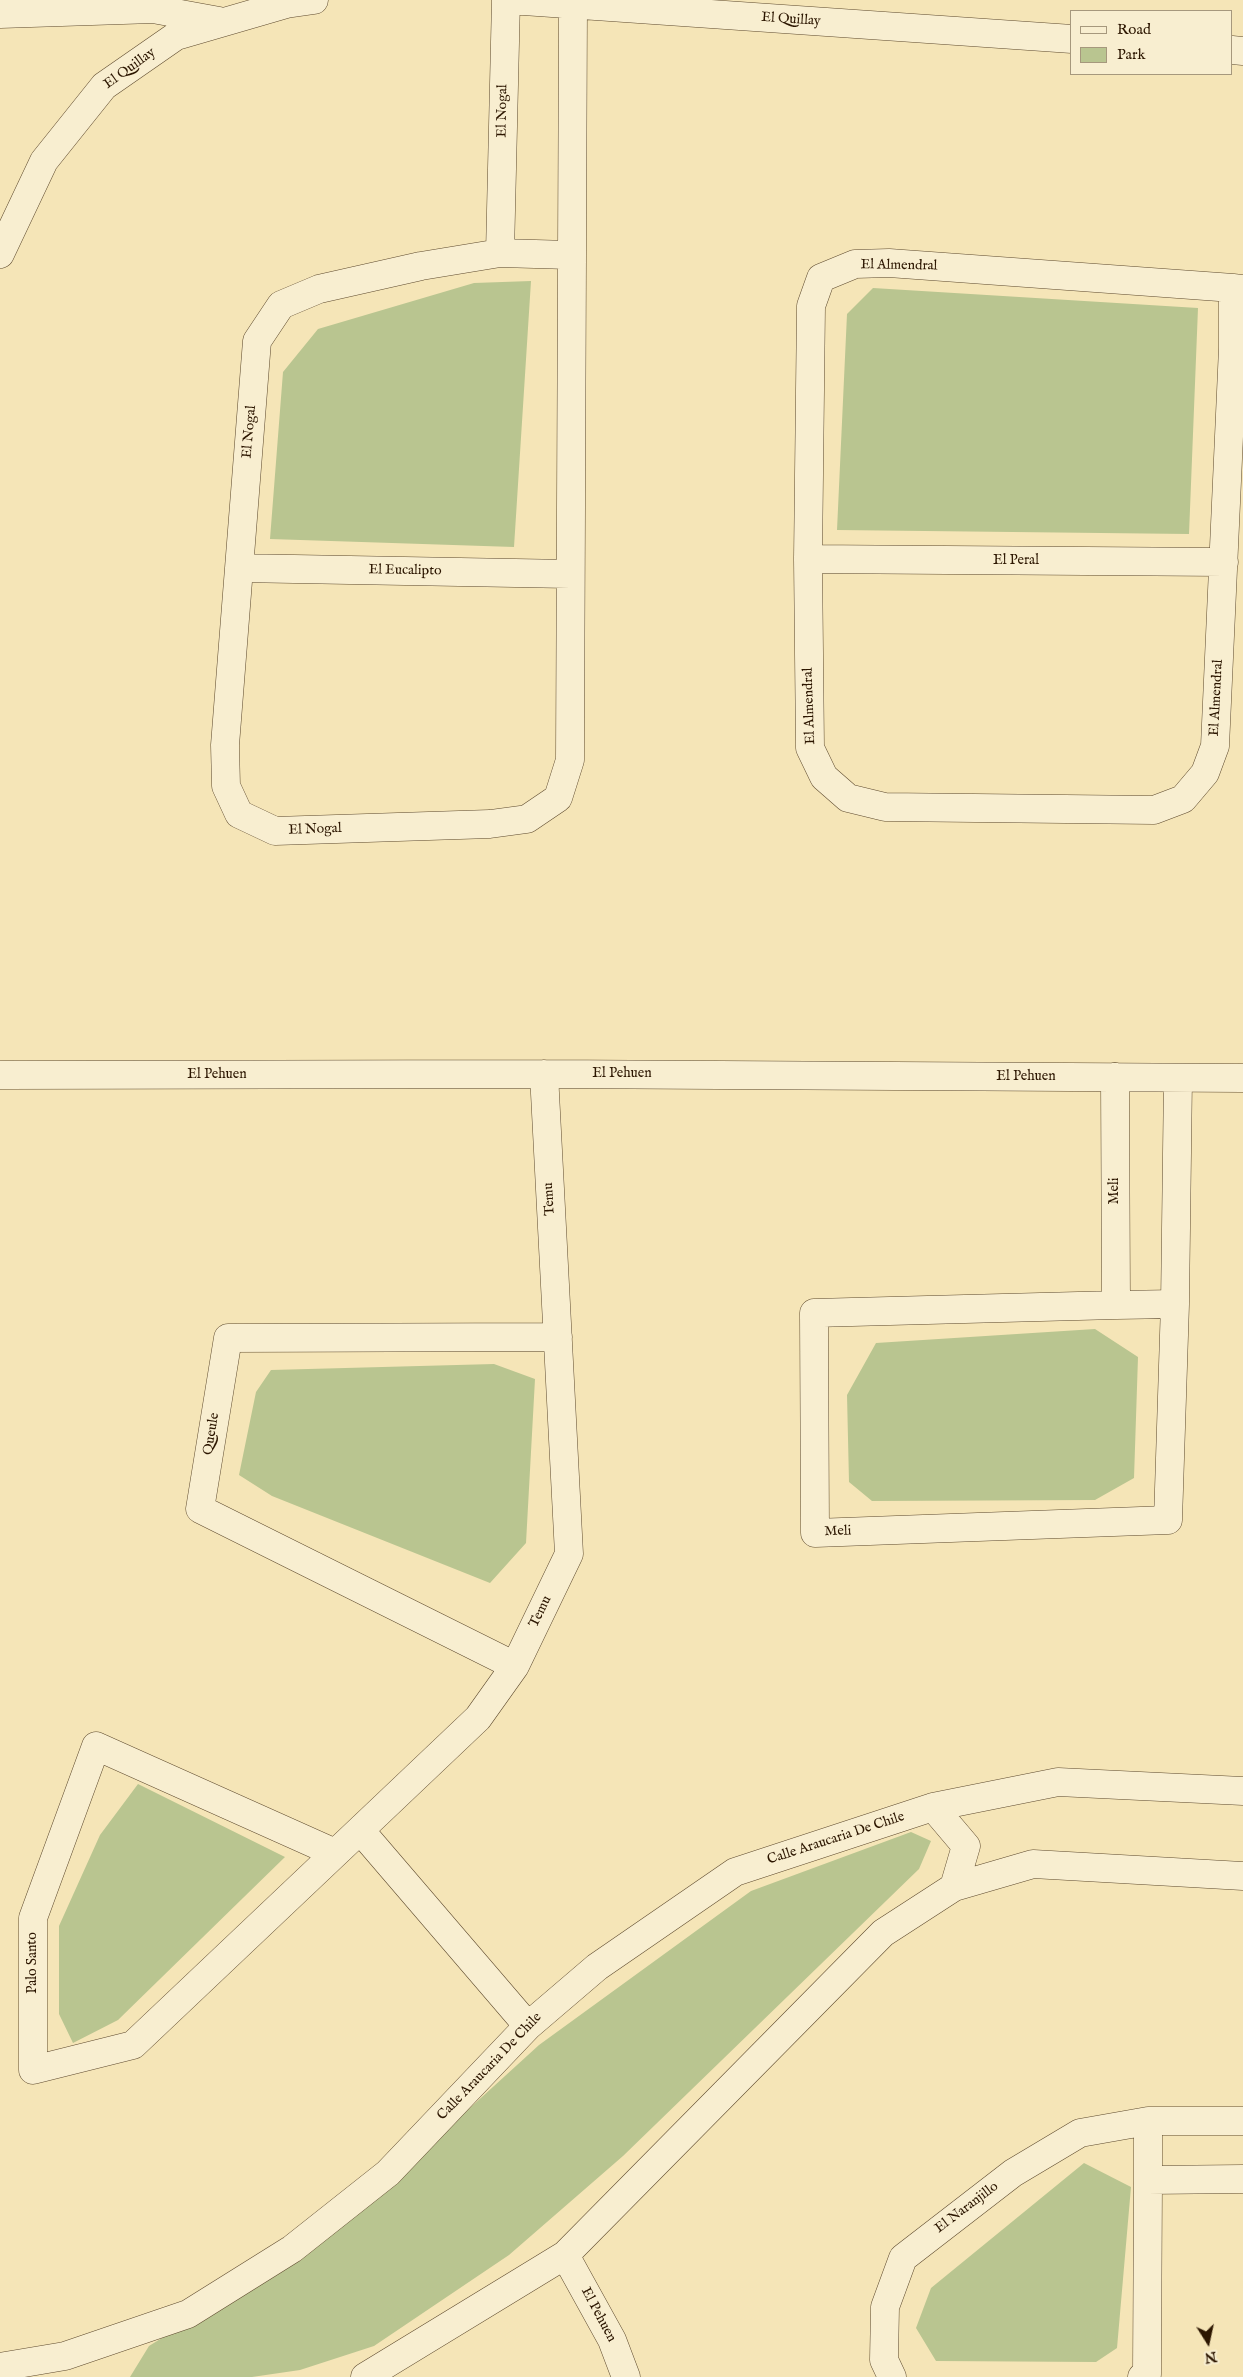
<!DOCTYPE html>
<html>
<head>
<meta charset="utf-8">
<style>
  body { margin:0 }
  #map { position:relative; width:1243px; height:2377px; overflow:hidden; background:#f5e5b7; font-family:"IM FELL English",serif }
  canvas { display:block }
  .legend { position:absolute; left:1070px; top:10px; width:162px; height:65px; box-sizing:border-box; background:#f8eed0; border:1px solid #a6987d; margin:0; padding:6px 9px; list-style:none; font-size:15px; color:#2c1600 }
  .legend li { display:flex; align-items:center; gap:10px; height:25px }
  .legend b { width:25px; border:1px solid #a6987d }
  .north { position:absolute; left:1183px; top:2317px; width:50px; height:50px; -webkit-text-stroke:4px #f8eed0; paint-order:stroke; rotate:170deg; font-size:14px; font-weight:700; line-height:20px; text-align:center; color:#2c1600 }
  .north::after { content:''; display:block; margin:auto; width:18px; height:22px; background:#2c1600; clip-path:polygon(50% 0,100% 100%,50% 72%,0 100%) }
</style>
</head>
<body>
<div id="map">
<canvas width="1243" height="2377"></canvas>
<ul class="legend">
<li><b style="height:6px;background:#f8eed0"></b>Road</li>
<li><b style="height:14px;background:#b9c590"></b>Park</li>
</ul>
<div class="north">N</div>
</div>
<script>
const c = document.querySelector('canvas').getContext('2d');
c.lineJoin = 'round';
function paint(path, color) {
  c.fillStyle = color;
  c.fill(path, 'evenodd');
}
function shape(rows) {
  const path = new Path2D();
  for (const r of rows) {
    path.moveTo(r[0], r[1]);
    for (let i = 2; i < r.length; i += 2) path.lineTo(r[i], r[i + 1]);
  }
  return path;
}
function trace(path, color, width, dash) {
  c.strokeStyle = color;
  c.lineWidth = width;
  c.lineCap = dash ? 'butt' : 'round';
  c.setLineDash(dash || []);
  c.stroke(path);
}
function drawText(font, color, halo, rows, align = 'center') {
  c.font = font + ' "IM FELL English",serif';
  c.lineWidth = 5;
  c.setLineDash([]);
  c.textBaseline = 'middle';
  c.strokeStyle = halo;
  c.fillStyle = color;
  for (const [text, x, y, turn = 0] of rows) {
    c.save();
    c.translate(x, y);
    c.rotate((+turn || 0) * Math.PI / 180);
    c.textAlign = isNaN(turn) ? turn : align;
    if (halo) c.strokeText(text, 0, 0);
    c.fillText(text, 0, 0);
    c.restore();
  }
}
const green = shape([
  [531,281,514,547,270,539,283,372,318,329,474,283],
  [873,288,1198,308,1189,534,837,530,847,314],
  [1095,1329,1138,1357,1134,1478,1095,1500,872,1501,849,1482,847,1395,876,1343],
  [494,1364,535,1379,526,1543,490,1583,272,1496,239,1475,256,1392,271,1370],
  [138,1784,285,1857,118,2020,73,2043,59,2014,59,1926,100,1835],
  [911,1832,931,1841,919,1869,623,2156,509,2255,374,2346,300,2370,252,2377,130,2377,149,2346,336,2230,539,2045,751,1891],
  [1084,2163,1131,2187,1117,2348,1096,2362,936,2361,916,2328,931,2288]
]);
const minor = shape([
  [509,0,1072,39],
  [0,14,153,9,219,21],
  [1232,50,1243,51],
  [500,253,506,0],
  [0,254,44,161,104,86,176,36,286,4,314,0],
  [570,255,500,253,421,266,319,289,281,305,257,341,225,745,226,786,239,814,275,831,490,824,527,819,558,798,570,760,573,4],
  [1233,288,1233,348,1215,746,1205,773,1183,799,1154,810,885,807,848,798,824,777,810,748,808,559,811,306,821,278,855,264,889,263,1233,288,1243,289],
  [808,559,1224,562],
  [239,568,570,574],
  [0,1075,544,1074,1243,1078],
  [1115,1077,1116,1305,814,1313,815,1533,1168,1520,1175,1304,1178,1078],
  [1116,1305,1175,1304],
  [515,1666,200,1509,228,1338,558,1337],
  [933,1807,966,1846,954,1887],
  [335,1853,96,1746,33,1918,33,2070,133,2045,360,1830],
  [528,2026,360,1830,478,1718,515,1666,569,1554,544,1074],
  [1148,2180,1148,2121],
  [565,2255,612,2340,626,2377],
  [0,2367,65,2356,188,2314,292,2249,388,2173,528,2026,597,1967,735,1872,933,1807,1058,1782,1243,1791],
  [365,2377,565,2255,883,1933,954,1887,1033,1864,1243,1876],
  [892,2377,884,2360,885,2307,903,2258,1013,2173,1080,2133,1148,2121,1243,2121],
  [1142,2377,1147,2374,1148,2180,1243,2179]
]);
const streetNames = [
  ["El Quillay",791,20,4],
  ["El Quillay",130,69,-36],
  ["El Nogal",503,111,-89],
  ["El Almendral",899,266,1],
  ["El Nogal",250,432,-85],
  ["El Peral",1016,561],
  ["El Eucalipto",405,571,1],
  ["El Almendral",1217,698,-87],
  ["El Almendral",810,706,-92],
  ["El Nogal",315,830,-2],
  ["El Pehuen",622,1074],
  ["El Pehuen",217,1075],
  ["El Pehuen",1026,1077],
  ["Meli",1115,1191,-90],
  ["Temu",550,1199,-93],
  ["Queule",212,1434,-81],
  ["Meli",838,1532,-2],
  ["Temu",541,1612,-64],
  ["Calle Araucaria De Chile",836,1839,-18],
  ["Palo Santo",33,1963,-90],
  ["Calle Araucaria De Chile",490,2067,-46],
  ["El Naranjillo",967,2208,-37],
  ["El Pehuen",598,2315,62]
];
paint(green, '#b9c590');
trace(minor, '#5e4a2e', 29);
trace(minor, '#f8eed0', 28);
drawText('14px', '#2c1600', '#f8eed0', streetNames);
</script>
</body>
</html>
